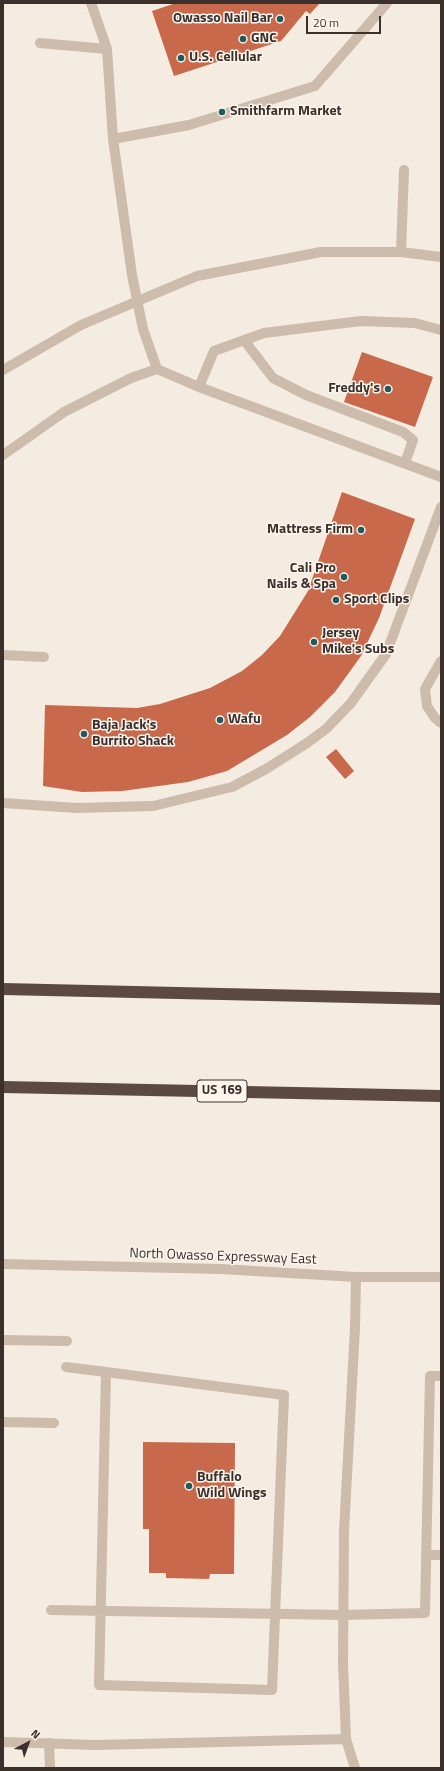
<!DOCTYPE html>
<html>
<head>
<meta charset="utf-8">
<style>
  body { margin:0 }
  #map { position:relative; width:444px; height:1771px; overflow:hidden; background:#f4ebe1; font-family:"Titillium Web",sans-serif }
  canvas { display:block }
  .frame { position:absolute; inset:0; border:4px solid #3b302b; pointer-events:none }
  .north { position:absolute; left:8px; top:1723px; width:40px; height:40px; -webkit-text-stroke:3px #fbf5ee; paint-order:stroke; rotate:41deg; font-size:11px; font-weight:700; line-height:16px; text-align:center; color:#3b302b }
  .north::after { content:''; display:block; margin:auto; width:14px; height:18px; background:#3b302b; clip-path:polygon(50% 0,100% 100%,50% 72%,0 100%) }
  .scale { position:absolute; left:306px; top:16px; width:75px; height:18px; box-sizing:border-box; border:2px solid #3b302b; border-top:0; padding-left:5px; font-size:12px; line-height:14px; white-space:nowrap; color:#3b302b; -webkit-text-stroke:3px #fbf5ee; paint-order:stroke }
</style>
</head>
<body>
<div id="map">
<canvas width="444" height="1771"></canvas>
<div class="frame"></div>
<div class="north">N</div>
<div class="scale">20 m</div>
</div>
<script>
const c = document.querySelector('canvas').getContext('2d');
c.lineJoin = 'round';
function paint(path, color) {
  c.fillStyle = color;
  c.fill(path, 'evenodd');
}
function shape(rows) {
  const path = new Path2D();
  for (const r of rows) {
    path.moveTo(r[0], r[1]);
    for (let i = 2; i < r.length; i += 2) path.lineTo(r[i], r[i + 1]);
  }
  return path;
}
function trace(path, color, width, dash) {
  c.strokeStyle = color;
  c.lineWidth = width;
  c.lineCap = dash ? 'butt' : 'round';
  c.setLineDash(dash || []);
  c.stroke(path);
}
function drawText(font, color, halo, rows, align = 'center') {
  c.font = font + ' "Titillium Web",sans-serif';
  c.lineWidth = 3;
  c.setLineDash([]);
  c.textBaseline = 'middle';
  c.strokeStyle = halo;
  c.fillStyle = color;
  for (const [text, x, y, turn = 0] of rows) {
    c.save();
    c.translate(x, y);
    c.rotate((+turn || 0) * Math.PI / 180);
    c.textAlign = isNaN(turn) ? turn : align;
    if (halo) c.strokeText(text, 0, 0);
    c.fillText(text, 0, 0);
    c.restore();
  }
}
const building = shape([
  [176,3,320,3,310,14,306,11,281,41,174,76,152,11],
  [362,352,433,377,415,427,344,402],
  [342,492,415,519,379,618,361,656,335,692,310,717,287,735,227,771,188,782,122,791,82,792,43,786,45,705,137,708,160,704,210,688,242,671,262,655,280,636,308,591],
  [336,749,354,771,345,779,326,757],
  [143,1442,235,1443,234,1574,210,1574,209,1579,166,1578,166,1573,149,1573,149,1529,143,1529]
]);
const service = shape([
  [91,3,107,49,113,139,132,275,143,329,157,369],
  [40,43,107,49],
  [113,139,189,125,315,86,387,3],
  [401,252,404,170],
  [244,340,273,378,306,395,403,432,413,440,405,463],
  [199,387,214,351,264,333,361,321,415,323,441,330],
  [3,455,64,412,131,378,157,369,199,387,441,477],
  [3,655,44,657],
  [441,661,425,689,427,706,435,718,441,723],
  [3,803,77,808,153,806,232,787,266,769,307,743,326,729,351,703,386,654,441,507],
  [3,1340,67,1341],
  [66,1367,106,1372,284,1395,272,1690,99,1685,106,1372],
  [3,1422,54,1423],
  [426,1555,441,1555],
  [51,1610,343,1615,425,1613,430,1376,441,1376],
  [49,1743,50,1768]
]);
const minor = shape([
  [3,1742,96,1745,346,1739],
  [355,1768,346,1739,343,1663,344,1531,355,1328,356,1277]
]);
const tertiary = shape([
  [3,370,81,325,197,276,321,252,401,252,441,257],
  [3,1264,221,1269,356,1277,441,1277]
]);
const motorway = shape([
  [3,989,441,999],
  [3,1087,441,1096]
]);
const markers = [
  [280,19,4,"#1f5a5e"],
  [243,39,4,"#1f5a5e"],
  [181,58,4,"#1f5a5e"],
  [222,112,4,"#1f5a5e"],
  [388,389,4,"#1f5a5e"],
  [361,530,4,"#1f5a5e"],
  [344,577,4,"#1f5a5e"],
  [336,600,4,"#1f5a5e"],
  [314,642,4,"#1f5a5e"],
  [220,720,4,"#1f5a5e"],
  [84,734,4,"#1f5a5e"],
  [189,1486,4,"#1f5a5e"]
];
const shields = [
  [222,1091,50]
];
const shieldNames = [
  ["US 169",222,1091]
];
const poiNames = [
  ["Owasso Nail Bar",272,19,"right"],
  ["GNC",251,39],
  ["U.S. Cellular",189,58],
  ["Smithfarm Market",230,112],
  ["Freddy's",380,389,"right"],
  ["Mattress Firm",353,530,"right"],
  ["Cali Pro",336,569,"right"],
  ["Nails & Spa",336,585,"right"],
  ["Sport Clips",344,600],
  ["Jersey",322,634],
  ["Mike's Subs",322,650],
  ["Wafu",228,720],
  ["Baja Jack's",92,726],
  ["Burrito Shack",92,742],
  ["Buffalo",197,1478],
  ["Wild Wings",197,1494]
];
const streetNames = [
  ["North Owasso Expressway East",223,1257,2]
];
paint(building, '#c8694b');
trace(service, '#cdbbac', 10);
trace(minor, '#cdbbac', 10);
trace(tertiary, '#cdbbac', 10);
trace(motorway, '#5c4a42', 12);
for (const [x, y, r, color] of markers) {
  const dot = new Path2D();
  dot.arc(x, y, r, 0, 2 * Math.PI);
  c.fillStyle = color;
  c.fill(dot);
  trace(dot, '#fbf5ee', 1.5);
}
for (const [x, y, w] of shields) {
  const box = new Path2D();
  box.roundRect(x - w / 2, y - 11, w, 22, 3);
  c.fillStyle = '#fbf5ee';
  c.fill(box);
  trace(box, '#3b302b', 1);
}
drawText('bold 13px', '#3b302b', null, shieldNames);
drawText('bold 14px', '#3b302b', '#fbf5ee', poiNames, 'left');
drawText('14px', '#3b302b', '#fbf5ee', streetNames);
</script>
</body>
</html>
